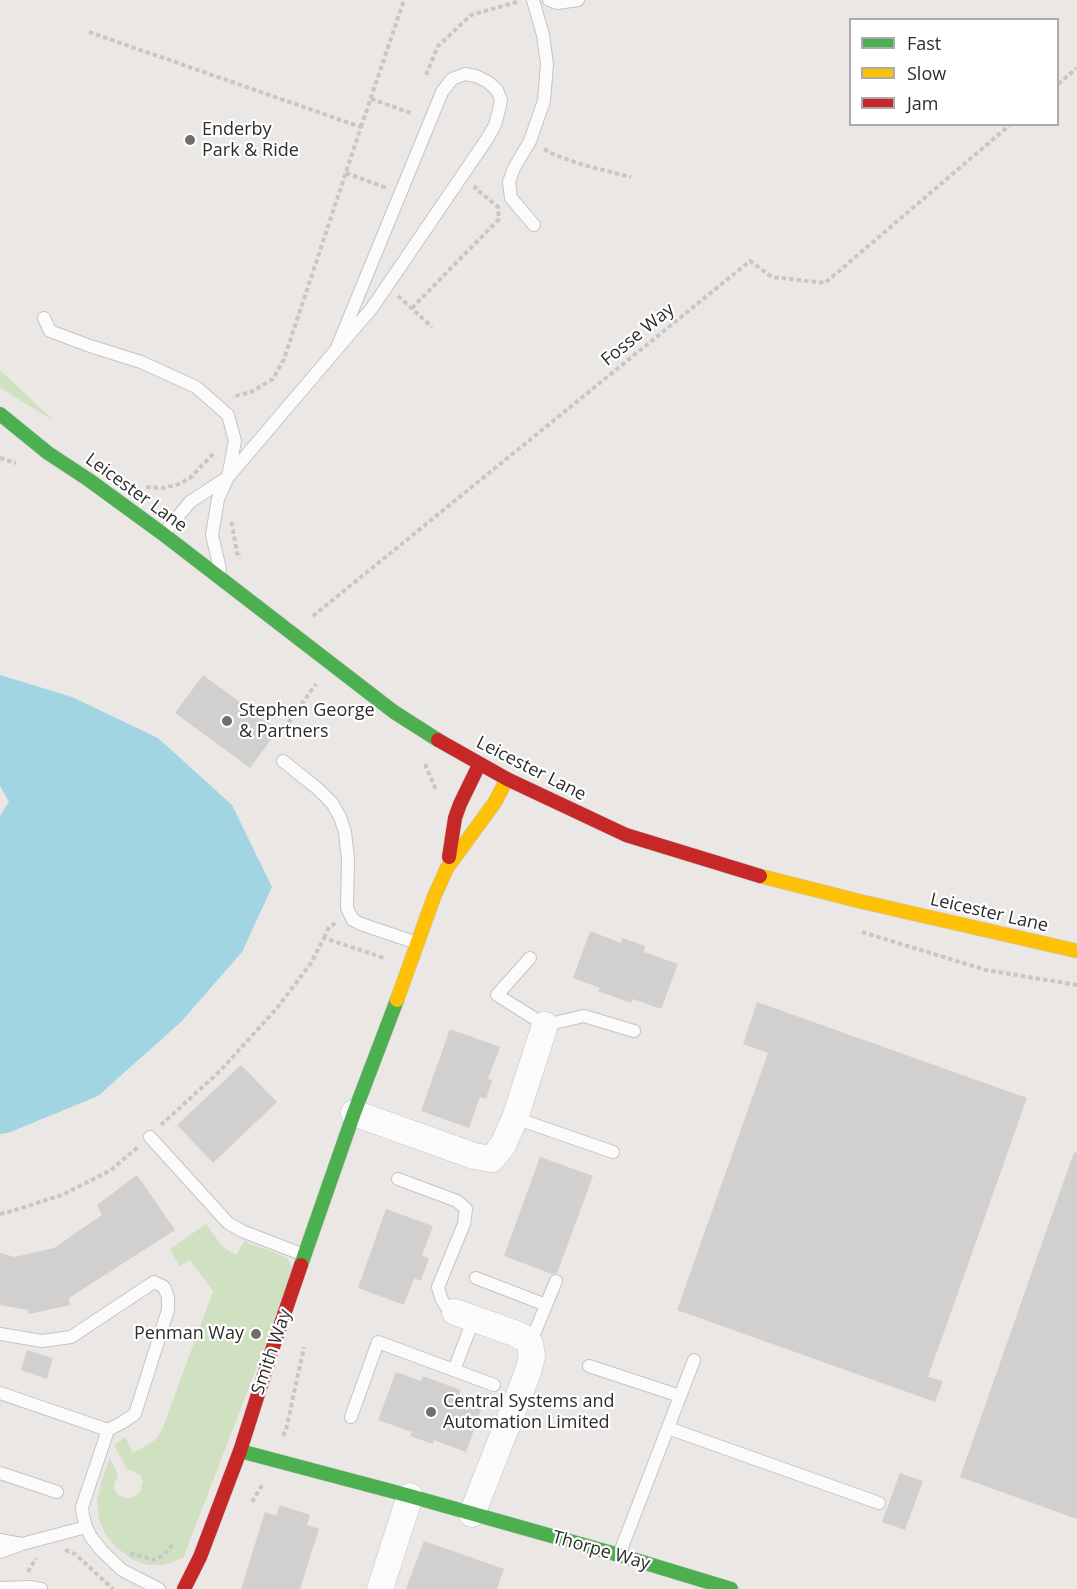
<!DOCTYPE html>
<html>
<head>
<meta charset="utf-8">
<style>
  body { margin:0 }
  #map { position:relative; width:1077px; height:1589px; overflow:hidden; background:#eae7e5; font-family:"Open Sans",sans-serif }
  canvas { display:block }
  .legend { position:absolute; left:849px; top:18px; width:210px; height:108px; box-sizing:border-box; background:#fff; border:2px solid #ababab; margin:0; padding:8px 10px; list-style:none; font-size:18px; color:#2d2d2d }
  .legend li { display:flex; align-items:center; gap:12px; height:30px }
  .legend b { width:30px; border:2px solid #ababab }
</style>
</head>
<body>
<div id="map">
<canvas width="1077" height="1589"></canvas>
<ul class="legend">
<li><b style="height:8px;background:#4caf50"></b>Fast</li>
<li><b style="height:8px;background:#ffc107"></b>Slow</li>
<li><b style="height:8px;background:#c62828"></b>Jam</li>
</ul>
</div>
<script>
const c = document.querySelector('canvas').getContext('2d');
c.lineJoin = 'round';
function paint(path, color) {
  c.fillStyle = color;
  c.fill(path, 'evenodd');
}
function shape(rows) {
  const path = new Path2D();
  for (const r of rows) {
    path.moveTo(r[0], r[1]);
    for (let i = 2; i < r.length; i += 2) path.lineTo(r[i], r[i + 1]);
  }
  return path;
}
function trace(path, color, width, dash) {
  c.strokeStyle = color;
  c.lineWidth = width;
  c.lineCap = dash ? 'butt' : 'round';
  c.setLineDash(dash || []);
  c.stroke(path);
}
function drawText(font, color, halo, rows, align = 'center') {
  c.font = font + ' "Open Sans",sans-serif';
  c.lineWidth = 4.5;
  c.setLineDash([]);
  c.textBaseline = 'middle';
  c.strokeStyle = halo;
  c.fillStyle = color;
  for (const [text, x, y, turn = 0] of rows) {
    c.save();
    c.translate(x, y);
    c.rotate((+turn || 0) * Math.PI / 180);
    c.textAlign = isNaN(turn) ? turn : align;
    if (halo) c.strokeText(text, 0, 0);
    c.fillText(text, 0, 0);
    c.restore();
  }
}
const green = shape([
  [0,370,53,420,0,388],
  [206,1224,223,1247,236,1255,245,1240,249,1244,274,1252,287,1258,294,1271,183,1558,164,1565,147,1565,132,1559,117,1548,110,1540,104,1532,99,1518,97,1502,101,1483,110,1458,118,1475,114,1485,115,1491,118,1495,125,1498,131,1498,139,1493,142,1486,143,1481,140,1475,131,1470,128,1471,114,1445,125,1437,133,1453,154,1441,162,1430,213,1291,190,1260,179,1266,170,1249]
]);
const water = shape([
  [0,675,72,697,158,738,232,805,272,887,242,952,181,1022,98,1096,8,1133,0,1134,0,816,9,802,0,786]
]);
const building = shape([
  [203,675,278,730,250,768,175,713],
  [590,931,621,943,623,938,645,946,644,952,678,964,661,1009,633,999,631,1003,598,991,600,988,573,978],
  [757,1002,1027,1098,928,1377,943,1381,935,1402,677,1310,768,1053,743,1044],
  [450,1029,500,1047,488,1079,492,1080,486,1099,480,1097,469,1128,421,1111],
  [241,1065,277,1102,213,1163,177,1125],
  [1074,1152,1077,1153,1077,1519,960,1477],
  [540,1157,593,1176,557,1273,552,1274,504,1256],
  [137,1175,175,1230,69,1298,70,1305,29,1314,28,1310,0,1305,0,1253,15,1257,54,1248,102,1215,97,1205],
  [386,1209,433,1226,422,1256,429,1258,421,1281,414,1278,404,1305,358,1288],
  [27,1350,53,1358,47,1379,21,1370],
  [396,1372,421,1381,423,1376,461,1390,459,1395,483,1404,466,1452,434,1440,433,1444,410,1436,412,1432,378,1420],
  [900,1473,923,1481,905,1530,882,1522],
  [280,1505,310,1515,307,1525,319,1529,300,1589,241,1589,265,1512,276,1516],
  [424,1541,504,1569,497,1589,406,1589]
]);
const path = shape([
  [89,32,361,127,284,359,273,379,251,392,232,397],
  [426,75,438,46,471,15,517,2],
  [1058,84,1077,68],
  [371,99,411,113],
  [361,127,404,0],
  [544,149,555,155,583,165,631,177],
  [346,173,384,187,383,190],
  [398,296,432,327],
  [412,308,499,219,498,207,475,188,477,186],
  [0,458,16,463],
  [146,487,164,488,179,484,190,478,215,452],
  [230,523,232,524,237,553,241,558],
  [313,616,750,261,772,277,825,283,1011,124],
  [284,729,316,684],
  [425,764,436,790],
  [862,932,986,970,1077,985],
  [324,938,329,927,336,923],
  [161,1125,220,1071,277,1008,311,963,324,938,384,958],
  [0,1214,12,1211,62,1195,111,1170,138,1147],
  [283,1436,286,1430,304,1347],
  [252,1502,262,1485],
  [65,1550,75,1554,113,1589],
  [130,1553,155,1560,164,1555,174,1543],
  [28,1572,36,1558]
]);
const lane = shape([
  [533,0,543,35,547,64,544,101,530,141,514,168,509,182,511,198,534,225],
  [549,0,557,3,578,0],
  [44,318,50,331,90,346,141,362,196,387,228,415,235,441,228,477,218,499,212,535,220,569],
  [164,533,190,502,228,477,336,350,372,308,487,139,495,125,499,110,501,100,497,90,488,82,476,76,465,74,452,79,442,92,336,350],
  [283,761,318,789,332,803,340,817,345,832,348,859,347,908,353,920,361,924,417,943],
  [530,958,497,995,545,1025,584,1016,634,1031],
  [515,1118,613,1152],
  [150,1137,228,1223,242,1231,304,1255],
  [398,1179,457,1201,466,1209,464,1224,438,1287,441,1298,445,1305,455,1312],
  [476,1278,546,1305],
  [0,1334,42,1341,71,1337,154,1282,164,1287,168,1297,168,1310,135,1414,123,1422,108,1430,0,1393],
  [530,1344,556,1281],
  [589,1366,680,1396],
  [454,1370,474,1318],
  [351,1417,378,1342,494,1385],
  [668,1428,879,1503],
  [108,1430,82,1507,83,1515,86,1527,91,1537,102,1551,122,1570,159,1589],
  [0,1473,57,1492],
  [0,1540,21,1544],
  [0,1552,22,1544,86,1527],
  [619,1555,694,1360],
  [0,1588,30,1587,41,1589]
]);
const street = shape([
  [354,1113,474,1156,492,1159,503,1145,515,1118,545,1025],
  [455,1312,514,1333,524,1338,530,1344,532,1356,528,1372,472,1514],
  [380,1589,410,1496]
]);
const fast = shape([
  [0,414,48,453,89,480,163,534,394,712,438,740],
  [301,1265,354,1113,397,1000],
  [240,1451,410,1496,619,1555,731,1589]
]);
const slow = shape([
  [760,876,863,902,1077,951],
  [397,1000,434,897,447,868,495,802,507,779]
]);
const jam = shape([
  [438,740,507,779,626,835,760,876],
  [449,857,455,818,460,804,479,765],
  [184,1589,200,1557,240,1451,273,1347,301,1265]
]);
const markers = [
  [190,140,6,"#6f6e6d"],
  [227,721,6,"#6f6e6d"],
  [256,1334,6,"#6f6e6d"],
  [431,1412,6,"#6f6e6d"]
];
const poiNames = [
  ["Enderby",202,130],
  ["Park & Ride",202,151],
  ["Stephen George",239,711],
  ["& Partners",239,732],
  ["Penman Way",244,1334,"right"],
  ["Central Systems and",443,1402],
  ["Automation Limited",443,1423]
];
const streetNames = [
  ["Fosse Way",638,335,-39],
  ["Leicester Lane",136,493,36],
  ["Leicester Lane",531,769,27],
  ["Leicester Lane",989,913,13],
  ["Smith Way",272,1352,-71],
  ["Thorpe Way",601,1551,16]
];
paint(green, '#d0e1c2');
paint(water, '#a1d5e2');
paint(building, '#d2d0ce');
trace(lane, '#c5c4c4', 14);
trace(street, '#c5c4c4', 27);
trace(fast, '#c5c4c4', 15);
trace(slow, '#c5c4c4', 15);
trace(jam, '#c5c4c4', 15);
trace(path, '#c7c7c7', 4, [4.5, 3]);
trace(lane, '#fcfbfb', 12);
trace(street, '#fcfbfb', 26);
trace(fast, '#4caf50', 14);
trace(slow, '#ffc107', 14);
trace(jam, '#c62828', 14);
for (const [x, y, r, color] of markers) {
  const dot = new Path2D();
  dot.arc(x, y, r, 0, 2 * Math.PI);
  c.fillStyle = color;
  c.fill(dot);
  trace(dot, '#fff', 2);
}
drawText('18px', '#2d2d2d', '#fff', poiNames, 'left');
drawText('18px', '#2d2d2d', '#fff', streetNames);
</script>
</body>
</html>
